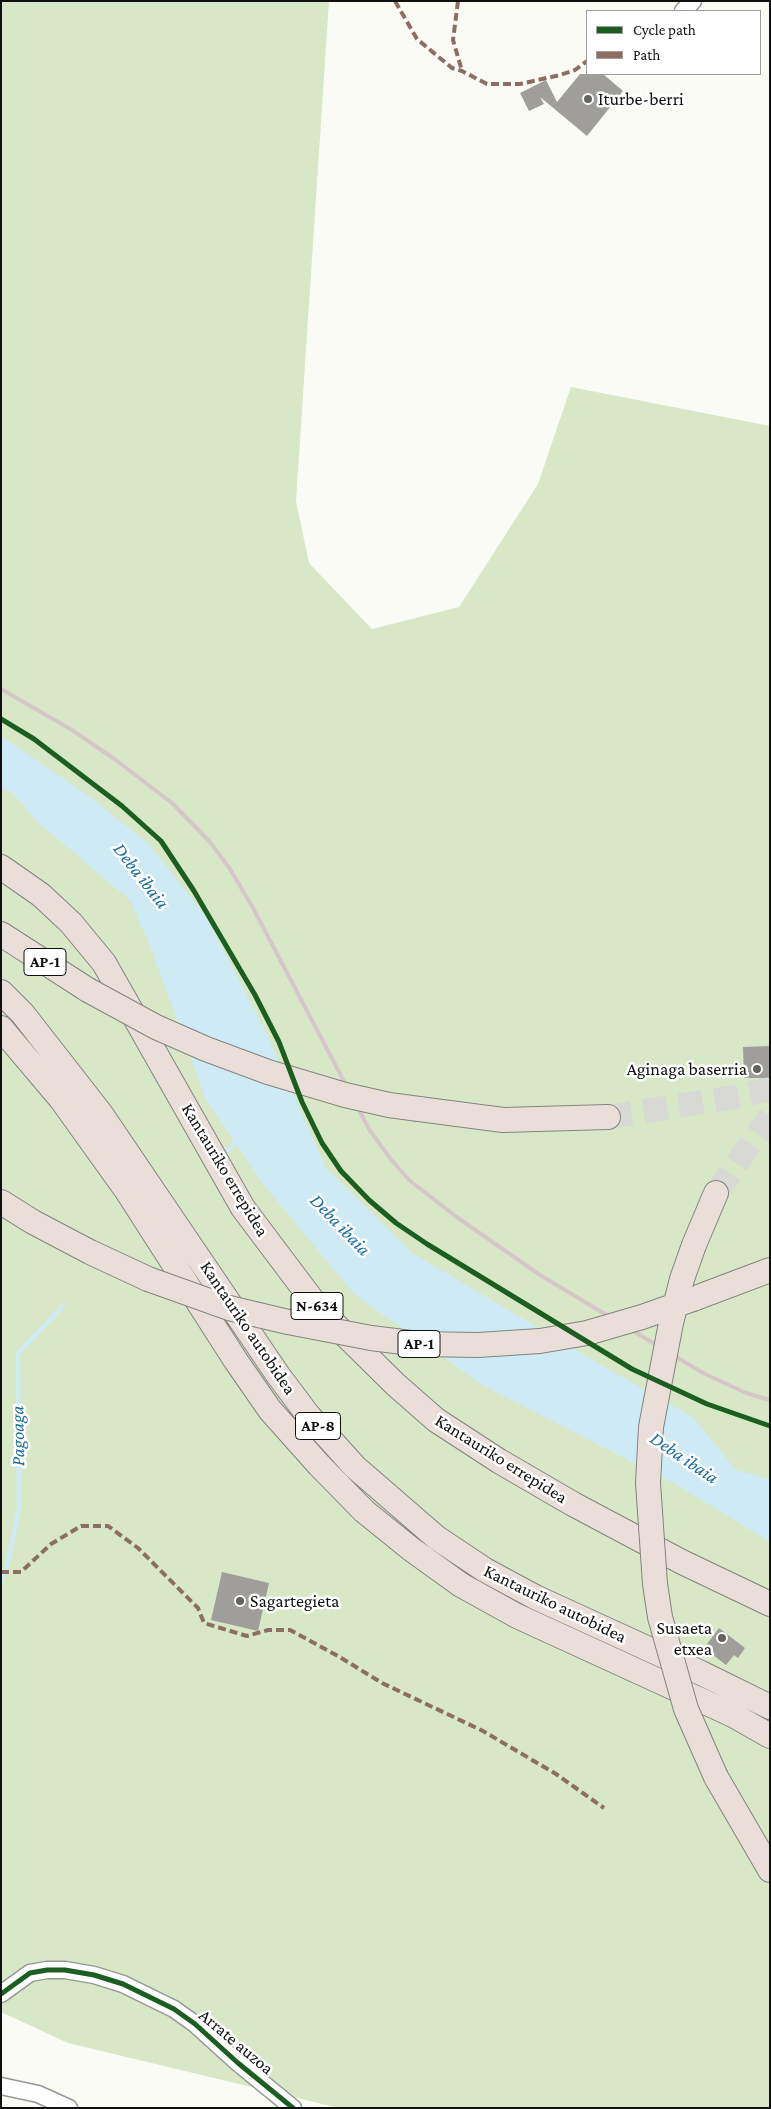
<!DOCTYPE html>
<html>
<head>
<meta charset="utf-8">
<style>
  body { margin:0 }
  #map { position:relative; width:771px; height:2109px; overflow:hidden; background:#fbfbf6; font-family:"Crimson Pro",serif }
  canvas { display:block }
  .frame { position:absolute; inset:0; border:2px solid #101010; pointer-events:none }
  .legend { position:absolute; left:586px; top:10px; width:175px; height:65px; box-sizing:border-box; background:#fff; border:1px solid #9f9f9f; margin:0; padding:6px 9px; list-style:none; font-size:15px; color:#101010 }
  .legend li { display:flex; align-items:center; gap:10px; height:25px }
  .legend b { width:25px; border:1px solid #9f9f9f }
</style>
</head>
<body>
<div id="map">
<canvas width="771" height="2109"></canvas>
<div class="frame"></div>
<ul class="legend">
<li><b style="height:6px;background:#1b5e20"></b>Cycle path</li>
<li><b style="height:6px;background:#8d6e63"></b>Path</li>
</ul>
</div>
<script>
const c = document.querySelector('canvas').getContext('2d');
c.lineJoin = 'round';
function paint(path, color) {
  c.fillStyle = color;
  c.fill(path, 'evenodd');
}
function shape(rows) {
  const path = new Path2D();
  for (const r of rows) {
    path.moveTo(r[0], r[1]);
    for (let i = 2; i < r.length; i += 2) path.lineTo(r[i], r[i + 1]);
  }
  return path;
}
function trace(path, color, width, dash) {
  c.strokeStyle = color;
  c.lineWidth = width;
  c.lineCap = dash ? 'butt' : 'round';
  c.setLineDash(dash || []);
  c.stroke(path);
}
function drawText(font, color, halo, rows, align = 'center') {
  c.font = font + ' "Crimson Pro",serif';
  c.lineWidth = 5;
  c.setLineDash([]);
  c.textBaseline = 'middle';
  c.strokeStyle = halo;
  c.fillStyle = color;
  for (const [text, x, y, turn = 0] of rows) {
    c.save();
    c.translate(x, y);
    c.rotate((+turn || 0) * Math.PI / 180);
    c.textAlign = isNaN(turn) ? turn : align;
    if (halo) c.strokeText(text, 0, 0);
    c.fillText(text, 0, 0);
    c.restore();
  }
}
const forest = shape([
  [1,1,329,1,296,501,309,563,372,629,459,607,538,484,571,387,770,426,770,2108,339,2108,68,2043,1,2012]
]);
const water = shape([
  [1,736,86,794,148,843,206,917,265,1030,326,1168,412,1253,627,1380,693,1417,736,1470,770,1479,770,1542,677,1485,484,1386,355,1295,263,1184,206,1100,150,946,130,900,36,821,12,792,1,790]
]);
const stream = shape([
  [228,1150,240,1139],
  [1,1582,7,1566,19,1509,18,1353,63,1306]
]);
const building = shape([
  [580,74,603,74,623,91,587,136,540,97,544,104,529,111,520,93,546,80,557,102],
  [770,1046,770,1078,744,1078,743,1047],
  [222,1572,269,1583,258,1631,211,1620],
  [719,1628,745,1648,738,1658,734,1655,726,1665,704,1648]
]);
const highwayTunnel = shape([
  [608,1117,734,1097,770,1089],
  [716,1193,770,1116]
]);
const minor = shape([
  [683,11,693,1],
  [1,1994,30,1973,47,1970,65,1970,94,1975,123,1984,174,2009,195,2024,238,2063,293,2108],
  [1,2086,38,2094,69,2108]
]);
const highway = shape([
  [1,867,41,895,71,923,104,963,243,1208,319,1309,395,1384,436,1420,499,1461,573,1504,682,1562,770,1604],
  [1,934,88,990],
  [1,992,23,1014,101,1114,278,1375,308,1415,355,1467,437,1538,485,1570,535,1597,701,1673,770,1707],
  [1,1028,61,1099,127,1191,236,1361,270,1410,319,1465,364,1511,411,1549,461,1585,517,1616,733,1715,770,1736],
  [419,1109,503,1120,608,1117],
  [1,1202,33,1222,90,1252,148,1279],
  [694,1245,716,1193],
  [693,1299,770,1270],
  [716,1777,770,1870]
]);
const rail = shape([
  [1,689,72,730,113,758,172,803,210,842,230,869,253,908,369,1129,389,1157,409,1180,458,1218,540,1275,703,1373,746,1393,770,1400]
]);
const highwayBridge = shape([
  [88,990,156,1027,206,1049,268,1072,345,1095,389,1105,419,1109],
  [694,1245,682,1279,671,1323,651,1427,648,1483,655,1584,660,1617,686,1709,716,1777],
  [148,1279,229,1308,288,1322,371,1338,419,1344,478,1345,540,1341,587,1333,642,1317,693,1299]
]);
const quiet = shape([
  [395,1,417,39,452,68,462,71,487,84,520,84,560,75,575,70,587,61],
  [458,1,453,40,462,71],
  [1,1572,21,1572,51,1544,81,1526,108,1526,138,1548,198,1608,204,1623,247,1636,268,1630,290,1630,338,1656,382,1683,483,1731,556,1774,604,1808]
]);
const cycleway = shape([
  [1,719,34,739,122,806,161,841,194,891,255,995,279,1042,302,1102,322,1143,341,1171,369,1200,396,1223,427,1244,632,1369,707,1404,770,1426],
  [1,1994,30,1973,47,1970,65,1970,94,1975,123,1984,174,2009,195,2024,238,2063,293,2108]
]);
const markers = [
  [588,99,5,"#626260"],
  [757,1069,5,"#626260"],
  [240,1601,5,"#626260"],
  [722,1638,5,"#626260"]
];
const shields = [
  [45,962,42],
  [317,1306,52],
  [419,1344,42],
  [318,1426,45]
];
const shieldNames = [
  ["AP-1",45,962],
  ["N-634",317,1306],
  ["AP-1",419,1344],
  ["AP-8",318,1426]
];
const poiNames = [
  ["Iturbe-berri",598,99],
  ["Aginaga baserria",747,1069,"right"],
  ["Sagartegieta",250,1601],
  ["Susaeta",712,1628,"right"],
  ["etxea",712,1649,"right"]
];
const streetNames = [
  ["Kantauriko errepidea",225,1170,59],
  ["Kantauriko autobidea",248,1328,56],
  ["Kantauriko errepidea",501,1459,32],
  ["Kantauriko autobidea",555,1604,26],
  ["Arrate auzoa",236,2042,40]
];
const waterNames = [
  ["Deba ibaia",141,876,52],
  ["Deba ibaia",340,1225,46],
  ["Pagoaga",18,1436,-91],
  ["Deba ibaia",684,1458,34]
];
paint(forest, '#d8e8c6');
paint(water, '#ceeaf5');
trace(stream, '#ceeaf5', 4.5);
paint(building, '#9f9e9b');
trace(highwayTunnel, '#d8d8d4', 24, [24, 12]);
trace(minor, '#969694', 19);
trace(highway, '#838381', 26);
trace(minor, '#fefefe', 16);
trace(highway, '#e9dfd8', 24);
trace(rail, '#d7c6c8', 4);
trace(highwayBridge, '#838381', 26, []);
trace(highwayBridge, '#e9dfd8', 24);
trace(quiet, '#8d6e63', 4, [8, 4]);
trace(cycleway, '#1b5e20', 5);
for (const [x, y, r, color] of markers) {
  const dot = new Path2D();
  dot.arc(x, y, r, 0, 2 * Math.PI);
  c.fillStyle = color;
  c.fill(dot);
  trace(dot, '#fff', 2);
}
for (const [x, y, w] of shields) {
  const box = new Path2D();
  box.roundRect(x - w / 2, y - 13.5, w, 27, 4);
  c.fillStyle = '#fff';
  c.fill(box);
  trace(box, '#101010', 1);
}
drawText('bold 16px', '#101010', null, shieldNames);
drawText('18px', '#101010', '#fff', poiNames, 'left');
drawText('18px', '#101010', '#fff', streetNames);
drawText('italic 19px', '#1e6e9d', '#fff', waterNames);
</script>
</body>
</html>
